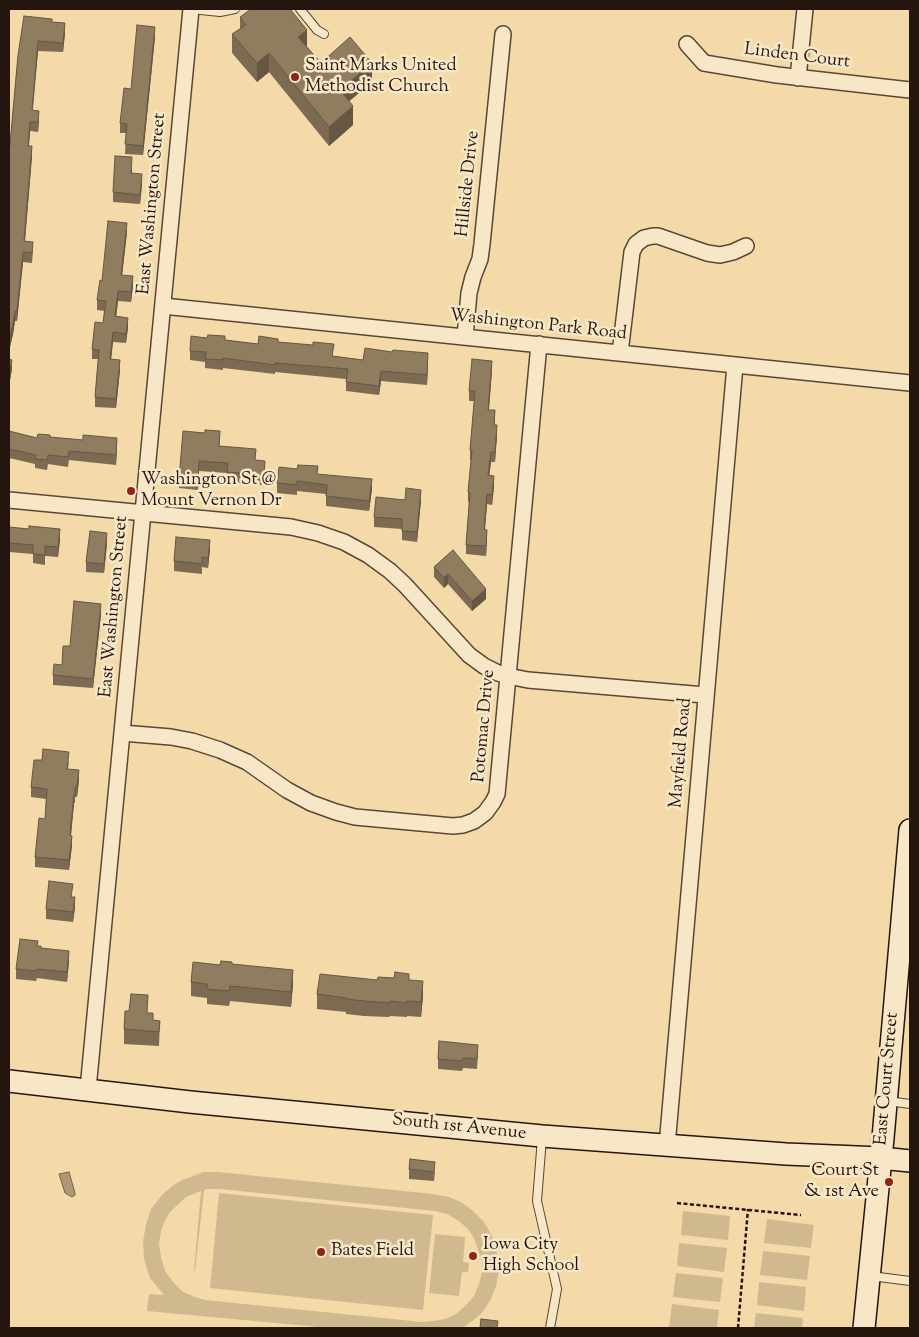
<!DOCTYPE html>
<html>
<head>
<meta charset="utf-8">
<style>
  body { margin:0 }
  #map { position:relative; width:919px; height:1337px; overflow:hidden; background:#f4daa9; font-family:"Sorts Mill Goudy",serif }
  canvas { display:block }
  .frame { position:absolute; inset:0; border:10px solid #24160f; pointer-events:none }
</style>
</head>
<body>
<div id="map">
<canvas width="919" height="1337"></canvas>
<div class="frame"></div>
</div>
<script>
const c = document.querySelector('canvas').getContext('2d');
c.lineJoin = 'round';
function paint(path, color) {
  c.fillStyle = color;
  c.fill(path, 'evenodd');
}
function shape(rows) {
  const path = new Path2D();
  for (const r of rows) {
    path.moveTo(r[0], r[1]);
    for (let i = 2; i < r.length; i += 2) path.lineTo(r[i], r[i + 1]);
  }
  return path;
}
function trace(path, color, width, dash) {
  c.strokeStyle = color;
  c.lineWidth = width;
  c.lineCap = dash ? 'butt' : 'round';
  c.setLineDash(dash || []);
  c.stroke(path);
}
function drawText(font, color, halo, rows, align = 'center') {
  c.font = font + ' "Sorts Mill Goudy",serif';
  c.lineWidth = 5;
  c.setLineDash([]);
  c.textBaseline = 'middle';
  c.strokeStyle = halo;
  c.fillStyle = color;
  for (const [text, x, y, turn = 0] of rows) {
    c.save();
    c.translate(x, y);
    c.rotate((+turn || 0) * Math.PI / 180);
    c.textAlign = isNaN(turn) ? turn : align;
    if (halo) c.strokeText(text, 0, 0);
    c.fillText(text, 0, 0);
    c.restore();
  }
}
const green = shape([
  [204,1172,218,1172,433,1194,449,1197,461,1202,472,1210,484,1222,492,1236,497,1253,499,1271,496,1286,490,1301,481,1314,463,1328,329,1328,147,1311,149,1294,164,1295,150,1278,144,1259,143,1241,146,1225,151,1209,162,1195,172,1186,182,1180],
  [207,1189,220,1189,435,1211,447,1214,459,1221,468,1229,474,1238,482,1261,482,1272,479,1284,474,1296,465,1306,456,1314,445,1319,434,1321,422,1322,205,1300,195,1297,183,1292,174,1283,165,1271,161,1257,159,1244,161,1231,165,1221,170,1212,186,1197,201,1191,194,1271,195,1271,204,1190],
  [219,1193,433,1215,423,1310,210,1288],
  [683,1211,730,1216,728,1240,681,1235],
  [767,1219,814,1225,811,1248,764,1243],
  [435,1234,465,1237,463,1262,469,1263,468,1272,462,1272,459,1296,429,1293],
  [679,1243,727,1248,724,1272,677,1266],
  [763,1251,810,1256,807,1280,760,1275],
  [676,1273,723,1278,720,1302,673,1297],
  [759,1282,806,1287,804,1311,757,1305],
  [672,1304,719,1310,717,1328,669,1328],
  [756,1313,803,1318,802,1328,754,1328]
]);
const water = shape([
  [69,1172,75,1193,75,1195,72,1197,65,1193,59,1174,69,1172]
]);
const path = shape([
  [677,1203,801,1215],
  [738,1328,748,1209]
]);
const lane = shape([
  [191,9,220,12,235,9],
  [300,9,317,30,324,34],
  [888,1101,910,1104],
  [542,1138,537,1201,557,1289,550,1328],
  [871,1276,910,1281]
]);
const street = shape([
  [687,44,704,63,777,75,910,90],
  [798,78,805,9],
  [163,306,910,383],
  [465,337,469,293,473,277,480,259,482,244,503,34],
  [620,353,632,252,636,244,644,238,653,236,658,236,707,253,720,255,733,252,746,246],
  [9,500,291,527,318,533,344,542,368,555,390,571,405,585,469,655,484,666,498,673,508,676,528,680,705,695],
  [122,733,171,737,192,741,220,750,247,762,287,790,311,803,336,812,355,817,453,826,463,825,474,821,485,813,493,802,497,794,539,344],
  [88,1089,191,9],
  [667,1146,735,365]
]);
const secondary = shape([
  [9,1081,190,1102,542,1136,786,1154,881,1158,910,1161],
  [864,1328,883,1138,910,830]
]);
const wall = shape([
  [240,17,307,47,321,63,372,82,349,101,353,125,329,146,269,72,257,82,232,53,232,34,240,29],
  [52,22,65,33,63,52,38,51,32,110,39,120,38,132,30,131,29,146,32,156,25,241,33,251,32,263,23,262,17,321,15,321,13,334,9,351,9,155,18,55],
  [155,37,143,155,125,154,126,133,120,133,120,123,131,89],
  [132,167,132,174,142,184,140,204,113,202,113,192],
  [127,232,122,275,133,286,131,302,118,301,116,316,128,327,126,343,113,342,111,359,120,370,116,408,95,407,95,397,98,359,92,359,92,349,103,323,104,311,97,310,97,300,102,281],
  [225,340,258,344,278,342,333,356,363,360,428,363,427,385,381,381,379,395,346,391,346,379,275,372,275,374,223,368,223,370,205,368,205,362,190,360,190,351],
  [9,359,12,369,10,380,9,380],
  [492,370,489,410,495,420,495,425,497,435,495,462,491,462,489,475,494,486,492,505,487,504,485,529,487,539,486,556,466,554,466,545,469,502,468,502,468,492,471,460,470,460,470,450,474,401,469,401,469,391],
  [9,431,37,438,50,437,117,448,116,465,69,460,68,467,48,464,47,470,35,468,35,464,9,458],
  [220,440,219,446,256,460,265,470,264,485,227,482,227,473,199,471,198,490,179,488,179,478],
  [297,469,318,474,372,489,369,511,326,506,326,494,297,491,297,495,277,493,277,483],
  [405,500,421,500,417,542,402,540,402,529,374,527,374,517],
  [9,527,60,539,58,557,45,556,45,565,33,563,33,554,9,552],
  [107,543,104,573,86,572,86,562],
  [210,549,208,568,202,567,202,574,174,571,174,561],
  [453,550,486,599,472,611,448,584,444,588,434,577,434,567],
  [101,614,93,688,53,685,53,675,62,665,70,646],
  [69,761,68,769,79,780,77,797,75,797,75,803,74,803,71,835,72,845,69,870,35,867,35,857,45,819,46,799,31,797,31,787],
  [72,897,75,907,73,922,46,919,46,909],
  [38,946,41,948,69,961,67,982,37,978,36,981,16,979,16,969],
  [232,964,293,984,291,1007,230,1001,229,1006,207,1004,207,998,191,996,191,982,220,965],
  [377,980,409,980,423,996,421,1017,407,1016,407,1017,390,1016,389,1017,364,1016,346,1014,346,1012,317,1009,317,994],
  [148,1013,153,1020,160,1021,159,1046,124,1044,124,1029],
  [478,1054,477,1069,463,1068,462,1071,438,1069,438,1059],
  [409,1169,435,1172,434,1181,409,1179]
]);
const shadedWall = shape([
  [65,23,65,33,63,52,63,43],
  [155,27,155,37,143,155,143,146],
  [307,30,307,49,298,37],
  [38,41,38,51,32,120,32,110],
  [269,53,269,72,257,82,257,63],
  [372,63,372,82,340,109,340,90],
  [353,106,353,125,329,146,329,127],
  [39,111,39,120,38,132,38,122],
  [30,122,30,131,28,156,28,146],
  [32,146,32,156,24,251,24,241],
  [142,174,142,184,140,204,140,195],
  [127,223,127,232,121,285,121,275],
  [23,252,23,262,17,321,17,311],
  [133,276,133,286,131,302,131,292],
  [118,291,118,301,115,326,115,316],
  [15,311,15,321,13,334,9,351,9,341],
  [128,318,128,327,126,343,126,334],
  [113,332,113,342,110,369,110,359],
  [428,353,428,363,427,385,427,375],
  [12,360,12,369,10,380,10,370],
  [120,360,120,370,116,408,116,399],
  [492,361,492,370,488,419,488,410],
  [381,371,381,381,379,395,379,386],
  [497,425,497,435,495,462,495,452],
  [117,438,117,448,116,465,116,455],
  [491,452,491,462,488,485,488,475],
  [199,461,199,471,198,490,198,480],
  [265,461,265,470,264,485,264,475],
  [494,476,494,486,492,505,492,495],
  [372,479,372,489,369,511,369,501],
  [421,490,421,500,417,542,417,532],
  [487,494,487,504,484,539,484,529],
  [60,529,60,539,58,557,58,547],
  [487,530,487,539,486,556,486,546],
  [107,533,107,543,104,573,104,564],
  [210,540,210,549,208,568,208,558],
  [448,574,448,584,444,588,444,578],
  [486,589,486,599,472,611,472,601],
  [101,604,101,614,93,688,93,679],
  [79,770,79,780,77,797,77,787],
  [74,794,74,803,70,845,70,835],
  [72,836,72,845,69,870,69,860],
  [75,897,75,907,73,922,73,912],
  [69,951,69,961,67,982,67,972],
  [293,970,293,984,291,1007,291,992],
  [423,981,423,996,421,1017,421,1002]
]);
const building = shape([
  [251,9,290,9,307,30,298,37,321,63,350,37,372,63,340,90,353,106,329,127,269,53,257,63,232,34,246,25,240,17,251,9],
  [24,16,52,19,52,22,65,23,63,43,38,41,32,110,39,111,38,122,30,122,28,146,32,146,24,241,33,242,32,253,23,252,17,311,15,311,13,324,9,341,9,155,18,55,24,16],
  [137,25,155,27,143,146,125,144,127,124,120,123,124,88,131,89,137,25],
  [115,156,132,157,131,173,142,174,140,195,113,192,115,156],
  [108,221,127,223,121,275,133,276,131,292,118,291,115,316,128,318,126,334,113,332,110,359,120,360,116,399,95,397,99,350,92,349,95,322,103,323,106,301,97,300,100,280,102,281,108,221],
  [208,335,225,336,225,340,258,344,259,336,278,339,278,342,313,345,313,342,334,344,332,356,363,360,365,348,392,352,393,350,428,353,427,375,381,371,379,386,346,382,348,369,275,363,275,365,223,358,223,360,205,359,206,352,190,351,191,336,207,338,208,335],
  [9,359,12,360,10,370,9,370,9,359],
  [472,359,492,361,488,410,495,410,494,425,497,425,495,452,491,452,488,475,494,476,492,495,487,494,484,529,487,530,486,546,466,545,470,493,468,492,472,450,470,450,475,391,469,391,472,359],
  [205,430,220,431,219,446,256,449,255,460,265,461,264,475,227,472,228,463,199,461,198,480,179,478,183,431,205,433,205,430],
  [9,431,37,438,38,434,50,435,50,437,83,440,83,435,117,438,116,455,69,451,68,457,48,455,47,460,35,459,36,455,9,449,9,431],
  [298,465,318,466,317,474,372,479,369,501,326,496,327,485,297,481,297,485,277,483,279,467,297,469,298,465],
  [406,488,421,490,417,532,402,531,402,519,374,517,376,497,405,500,406,488],
  [29,526,60,529,58,547,45,546,45,555,33,554,33,545,9,543,9,527,29,529,29,526],
  [90,531,107,533,104,564,86,562,90,531],
  [176,537,210,540,208,558,202,557,202,564,174,561,176,537],
  [453,550,486,589,472,601,448,574,444,578,434,567,453,550],
  [74,601,101,604,93,679,53,675,54,664,62,665,63,646,70,646,74,601],
  [43,749,69,752,67,769,79,770,77,787,75,787,75,794,74,794,70,835,72,836,69,860,35,857,39,818,45,819,47,789,31,787,34,760,42,760,43,749],
  [49,881,73,884,71,897,75,897,73,912,46,909,49,881],
  [20,939,38,941,37,946,41,946,41,948,69,951,67,972,37,969,36,971,16,969,20,939],
  [221,961,232,962,232,964,293,970,291,992,230,986,229,991,207,989,207,984,191,982,193,962,220,965,221,961],
  [395,972,409,974,409,980,423,981,421,1002,407,1001,407,1003,390,1001,389,1003,364,1001,346,999,347,998,317,994,320,974,377,980,378,977,394,978,395,972],
  [131,994,148,995,147,1013,153,1013,153,1020,160,1021,159,1032,124,1029,125,1011,129,1011,131,994],
  [439,1041,478,1045,477,1059,463,1058,462,1061,438,1059,439,1041],
  [410,1159,435,1162,434,1172,409,1169,410,1159],
  [481,1319,498,1321,497,1328,480,1328,481,1319]
]);
const markers = [
  [295,77,5,"#8f2418"],
  [131,491,5,"#8f2418"],
  [889,1182,5,"#8f2418"],
  [321,1252,5,"#8f2418"],
  [473,1256,5,"#8f2418"]
];
const streetNames = [
  ["Linden Court",797,57,7],
  ["Hillside Drive",469,184,-84],
  ["East Washington Street",153,204,-85],
  ["Washington Park Road",538,326,6],
  ["East Washington Street",115,607,-85],
  ["Potomac Drive",485,726,-85],
  ["Mayfield Road",682,753,-85],
  ["East Court Street",888,1079,-85],
  ["South 1st Avenue",459,1128,6]
];
const poiNames = [
  ["Saint Marks United",305,67],
  ["Methodist Church",305,88],
  ["Washington St @",141,481],
  ["Mount Vernon Dr",141,502],
  ["Court St",879,1172,"right"],
  ["& 1st Ave",879,1193,"right"],
  ["Iowa City",483,1246],
  ["High School",483,1267],
  ["Bates Field",331,1252]
];
paint(green, '#d1b98f');
paint(water, '#ad9775');
trace(water, '#76634c', 1);
trace(lane, '#584736', 10);
trace(street, '#584736', 18);
trace(secondary, '#24160f', 24);
trace(path, '#24160f', 2.5, [4, 2.5]);
trace(lane, '#f8e7c7', 8);
trace(street, '#f8e7c7', 15);
trace(secondary, '#f8e7c7', 21);
paint(wall, '#7c6b52');
paint(shadedWall, '#655742');
paint(building, '#907c5f');
trace(building, '#655742', 1);
for (const [x, y, r, color] of markers) {
  const dot = new Path2D();
  dot.arc(x, y, r, 0, 2 * Math.PI);
  c.fillStyle = color;
  c.fill(dot);
  trace(dot, '#f8e7c7', 2);
}
drawText('18px', '#24160f', '#f8e7c7', streetNames);
drawText('18px', '#24160f', '#f8e7c7', poiNames, 'left');
</script>
</body>
</html>
